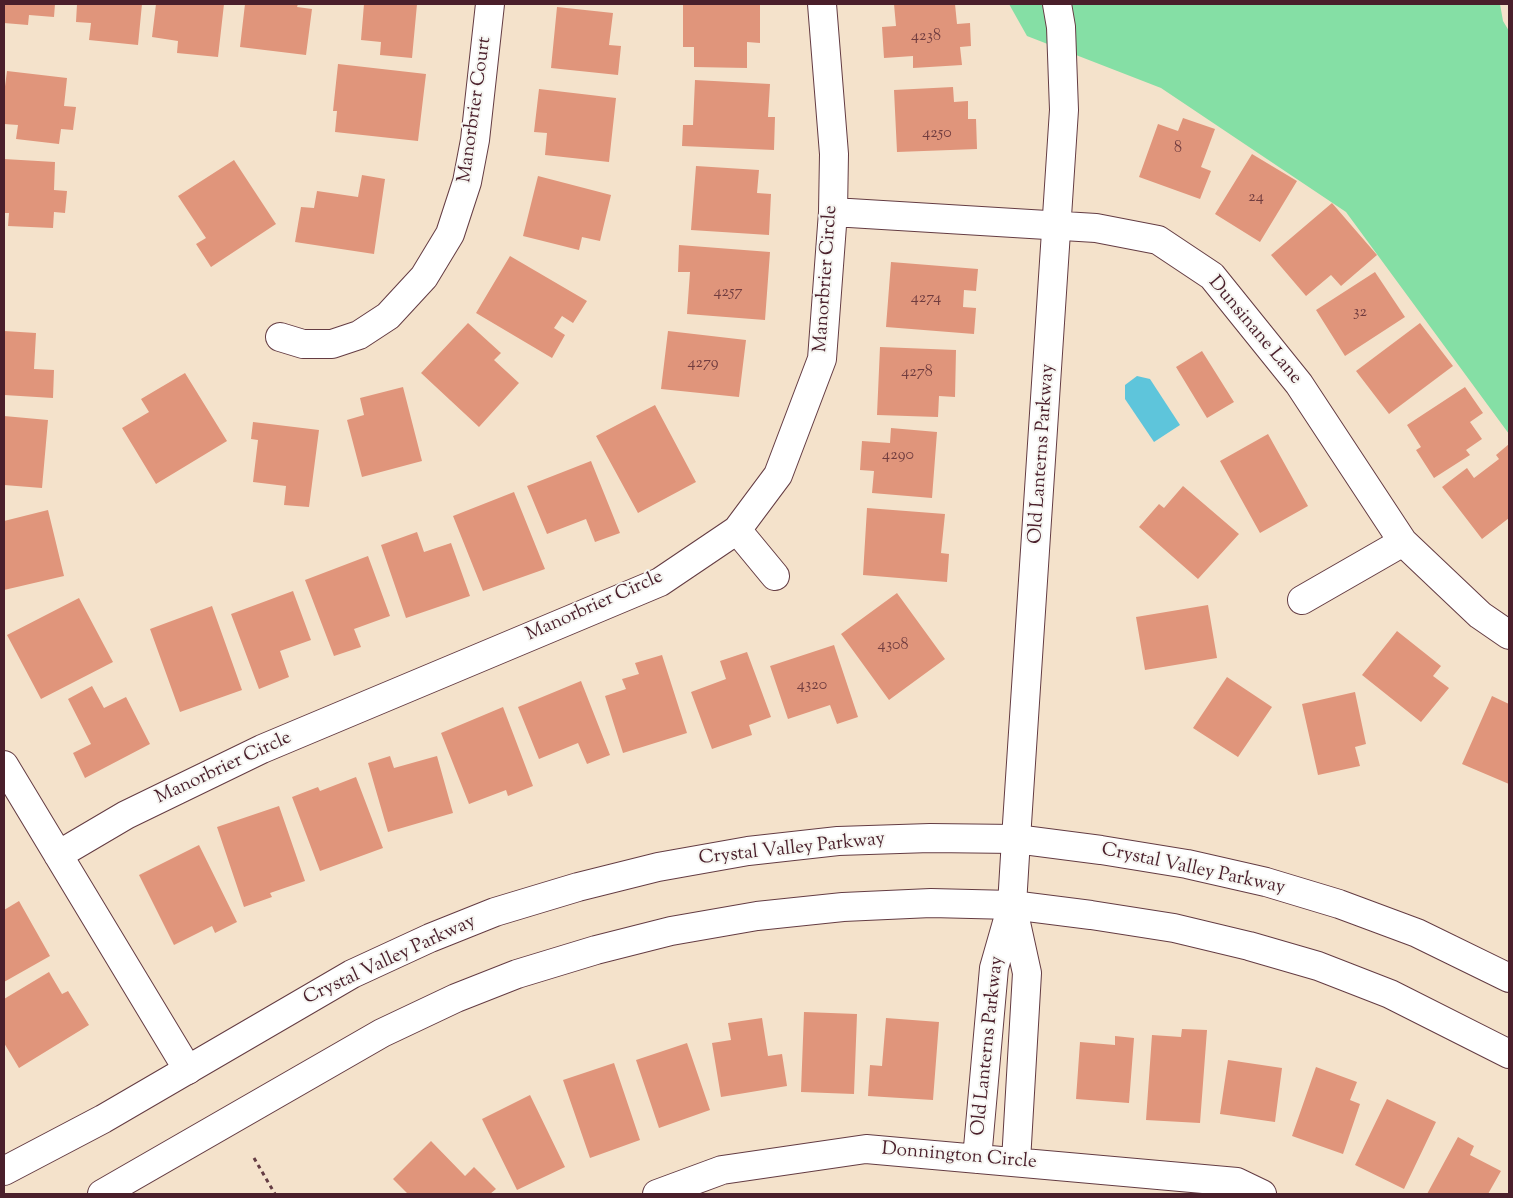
<!DOCTYPE html>
<html>
<head>
<meta charset="utf-8">
<style>
  body { margin:0 }
  #map { position:relative; width:1513px; height:1198px; overflow:hidden; background:#f4e2cb; font-family:"Sorts Mill Goudy",serif }
  canvas { display:block }
  .frame { position:absolute; inset:0; border:5px solid #4a1f2b; pointer-events:none }
</style>
</head>
<body>
<div id="map">
<canvas width="1513" height="1198"></canvas>
<div class="frame"></div>
</div>
<script>
const c = document.querySelector('canvas').getContext('2d');
c.lineJoin = 'round';
function paint(path, color) {
  c.fillStyle = color;
  c.fill(path, 'evenodd');
}
function shape(rows) {
  const path = new Path2D();
  for (const r of rows) {
    path.moveTo(r[0], r[1]);
    for (let i = 2; i < r.length; i += 2) path.lineTo(r[i], r[i + 1]);
  }
  return path;
}
function trace(path, color, width, dash) {
  c.strokeStyle = color;
  c.lineWidth = width;
  c.lineCap = dash ? 'butt' : 'round';
  c.setLineDash(dash || []);
  c.stroke(path);
}
function drawText(font, color, halo, rows, align = 'center') {
  c.font = font + ' "Sorts Mill Goudy",serif';
  c.lineWidth = 4;
  c.setLineDash([]);
  c.textBaseline = 'middle';
  c.strokeStyle = halo;
  c.fillStyle = color;
  for (const [text, x, y, turn = 0] of rows) {
    c.save();
    c.translate(x, y);
    c.rotate((+turn || 0) * Math.PI / 180);
    c.textAlign = isNaN(turn) ? turn : align;
    if (halo) c.strokeText(text, 0, 0);
    c.fillText(text, 0, 0);
    c.restore();
  }
}
const green = shape([
  [1009,4,1500,4,1503,21,1509,31,1509,434,1346,212,1161,88,1027,36]
]);
const water = shape([
  [1137,376,1150,379,1180,425,1154,442,1125,399,1125,385]
]);
const building = shape([
  [4,4,55,4,54,17,29,15,28,25,4,23],
  [77,4,142,4,138,45,89,40,91,23,76,22],
  [156,4,224,4,218,57,177,53,178,41,152,37],
  [245,4,298,4,297,7,312,9,306,55,240,47],
  [364,4,417,4,412,58,380,55,381,42,361,40],
  [683,4,760,4,760,43,747,42,747,68,694,67,694,47,683,47],
  [894,4,955,4,957,24,970,23,971,46,960,47,962,65,913,68,913,56,884,58,882,27,896,26],
  [557,7,613,13,609,45,621,46,618,75,551,68],
  [338,64,426,74,418,141,335,132,337,111,333,111],
  [7,71,67,78,64,106,76,107,73,130,61,129,59,144,16,139,18,125,4,124,4,94],
  [695,80,770,84,768,117,775,117,774,150,682,146,683,125,693,125],
  [953,87,954,102,968,101,968,119,976,119,977,149,897,152,894,90],
  [539,89,616,98,609,162,545,155,547,133,534,132],
  [1183,118,1215,129,1201,167,1211,171,1200,199,1139,177,1158,124,1178,131],
  [1252,154,1297,181,1260,242,1215,214],
  [4,159,55,162,54,190,67,191,65,213,54,212,53,228,8,226,9,213,4,213],
  [234,160,276,224,211,267,196,244,206,238,178,196],
  [696,166,759,170,757,193,771,194,769,235,691,230],
  [362,175,385,179,374,254,295,242,301,207,314,208,317,191,358,197],
  [538,176,611,195,600,241,582,237,579,250,523,236],
  [1332,203,1377,255,1341,286,1331,275,1306,296,1271,255],
  [679,245,770,252,765,320,687,314,690,272,678,272],
  [510,256,587,301,573,323,562,316,554,328,565,335,552,358,476,313],
  [891,262,978,269,976,291,964,290,963,307,976,308,974,334,886,327],
  [1375,272,1405,317,1345,356,1316,310],
  [468,323,501,353,494,360,519,383,479,427,421,373],
  [1420,323,1453,366,1389,414,1356,371],
  [4,331,36,333,34,369,54,370,53,398,4,395],
  [668,331,746,340,739,397,661,389],
  [880,347,956,350,955,397,939,396,938,417,877,415],
  [1202,351,1234,402,1207,418,1176,367],
  [185,373,227,441,156,484,122,428,149,412,141,399],
  [403,387,422,461,362,477,347,420,364,415,360,398],
  [1465,387,1483,413,1470,422,1482,439,1466,450,1470,455,1434,478,1416,450,1421,447,1407,425],
  [655,405,696,482,638,513,596,436],
  [4,416,48,420,42,488,4,485],
  [253,422,319,430,309,507,284,505,286,486,253,482,258,440,251,439],
  [891,428,937,432,932,498,872,493,874,471,860,470,862,441,890,443],
  [1268,434,1308,506,1260,533,1220,461],
  [1509,444,1509,518,1482,539,1442,487,1467,468,1474,478,1499,459,1496,455],
  [591,461,620,533,595,542,586,519,547,534,527,486],
  [1183,486,1239,534,1198,579,1139,527,1159,504,1164,508],
  [514,492,545,569,483,591,453,516],
  [867,508,945,514,941,553,949,554,947,582,863,575],
  [48,510,64,576,4,590,4,521],
  [417,532,424,552,451,543,470,596,406,618,381,545],
  [368,556,390,616,354,629,361,647,334,656,305,580],
  [293,591,311,640,280,651,289,677,259,689,231,614],
  [897,593,945,659,889,700,841,634],
  [79,598,113,662,41,699,7,635],
  [1208,605,1217,658,1145,670,1136,617],
  [212,606,242,690,180,712,150,629],
  [1397,631,1441,666,1433,676,1449,688,1421,722,1362,675],
  [834,645,858,717,837,724,830,705,788,719,770,666],
  [747,652,771,717,749,725,752,735,712,749,691,692,726,679,720,661],
  [662,655,687,733,623,753,605,696,626,689,622,679,639,674,635,663],
  [1227,677,1272,707,1238,757,1193,728],
  [581,681,610,755,587,764,578,743,539,759,518,707],
  [92,686,104,708,126,697,150,744,85,778,73,753,91,744,68,699],
  [1355,692,1366,744,1355,747,1360,766,1318,775,1302,704],
  [1492,696,1509,704,1509,784,1462,764],
  [503,707,533,786,508,796,506,790,469,804,441,733],
  [390,756,394,768,437,756,453,813,388,832,368,763],
  [356,777,383,848,320,871,292,797,318,787,320,791],
  [279,806,305,881,270,893,272,897,244,907,217,827],
  [199,845,237,922,215,933,212,926,174,945,139,875],
  [19,901,50,956,4,982,4,910],
  [49,972,62,994,68,991,89,1025,19,1068,4,1043,4,999],
  [804,1012,857,1014,854,1094,801,1092],
  [762,1018,768,1056,782,1054,787,1086,721,1097,712,1043,731,1040,728,1023],
  [886,1018,939,1022,933,1100,868,1096,870,1065,882,1066],
  [1182,1029,1207,1030,1200,1123,1146,1120,1152,1035,1181,1037],
  [1115,1036,1134,1038,1129,1103,1076,1099,1080,1042,1115,1045],
  [687,1043,710,1110,659,1128,636,1060],
  [1228,1060,1282,1068,1275,1122,1220,1114],
  [614,1063,640,1140,590,1158,563,1080],
  [1316,1067,1357,1082,1350,1100,1360,1104,1343,1154,1292,1136],
  [530,1095,565,1167,517,1190,482,1119],
  [1387,1099,1436,1122,1404,1189,1355,1165],
  [1458,1137,1474,1146,1470,1155,1501,1171,1488,1194,1427,1194],
  [431,1141,465,1176,474,1167,496,1189,490,1194,408,1194,393,1179]
]);
const path = shape([
  [254,1158,275,1194]
]);
const street = shape([
  [833,212,1096,228,1158,240,1212,276,1299,384,1403,542,1480,615,1509,635],
  [280,337,303,344,332,344,359,335,388,316,424,277,450,234,467,182,475,140,490,4],
  [737,530,775,576],
  [1302,600,1403,542],
  [4,765,188,1070],
  [58,855,126,815,262,749,660,582,737,530,778,475,822,359,833,212,834,154,822,4],
  [1013,909,1027,973,1016,1161],
  [977,1159,994,968,1012,905,1016,839,1064,110,1061,27,1057,4],
  [657,1194,722,1170,866,1149,1237,1182,1262,1194]
]);
const secondary = shape([
  [4,1171,103,1119,352,974,430,938,495,912,578,887,658,867,748,851,838,841,930,838,1016,839,1101,850,1187,864,1266,882,1339,904,1417,933,1509,978],
  [102,1194,382,1033,456,998,517,974,596,950,671,931,757,916,843,907,931,903,1012,905,1091,915,1174,928,1249,946,1318,966,1390,994,1509,1054]
]);
const numberNames = [
  ["4238",926,37],
  ["4250",937,134],
  ["8",1178,149],
  ["24",1256,198],
  ["4257",728,293],
  ["4274",926,299],
  ["32",1360,313],
  ["4279",703,364],
  ["4278",917,373],
  ["4290",898,456],
  ["4308",893,646],
  ["4320",812,686]
];
const streetNames = [
  ["Manorbrier Court",476,110,-82],
  ["Manorbrier Circle",827,279,-86],
  ["Dunsinane Lane",1254,331,50],
  ["Old Lanterns Parkway",1043,454,-86],
  ["Manorbrier Circle",595,607,-24],
  ["Manorbrier Circle",224,769,-25],
  ["Crystal Valley Parkway",792,850,-6],
  ["Crystal Valley Parkway",1193,870,12],
  ["Crystal Valley Parkway",390,961,-25],
  ["Old Lanterns Parkway",989,1046,-84],
  ["Donnington Circle",959,1157,5]
];
paint(green, '#85dfa5');
paint(water, '#5ec5db');
paint(building, '#e0957b');
trace(street, '#643c43', 30);
trace(secondary, '#643c43', 30);
trace(path, '#643c43', 3, [4, 4]);
trace(street, '#fff', 28);
trace(secondary, '#fff', 28);
drawText('16px', '#703c3f', null, numberNames);
drawText('19px', '#4a1f2b', '#f6f6f2', streetNames);
</script>
</body>
</html>
